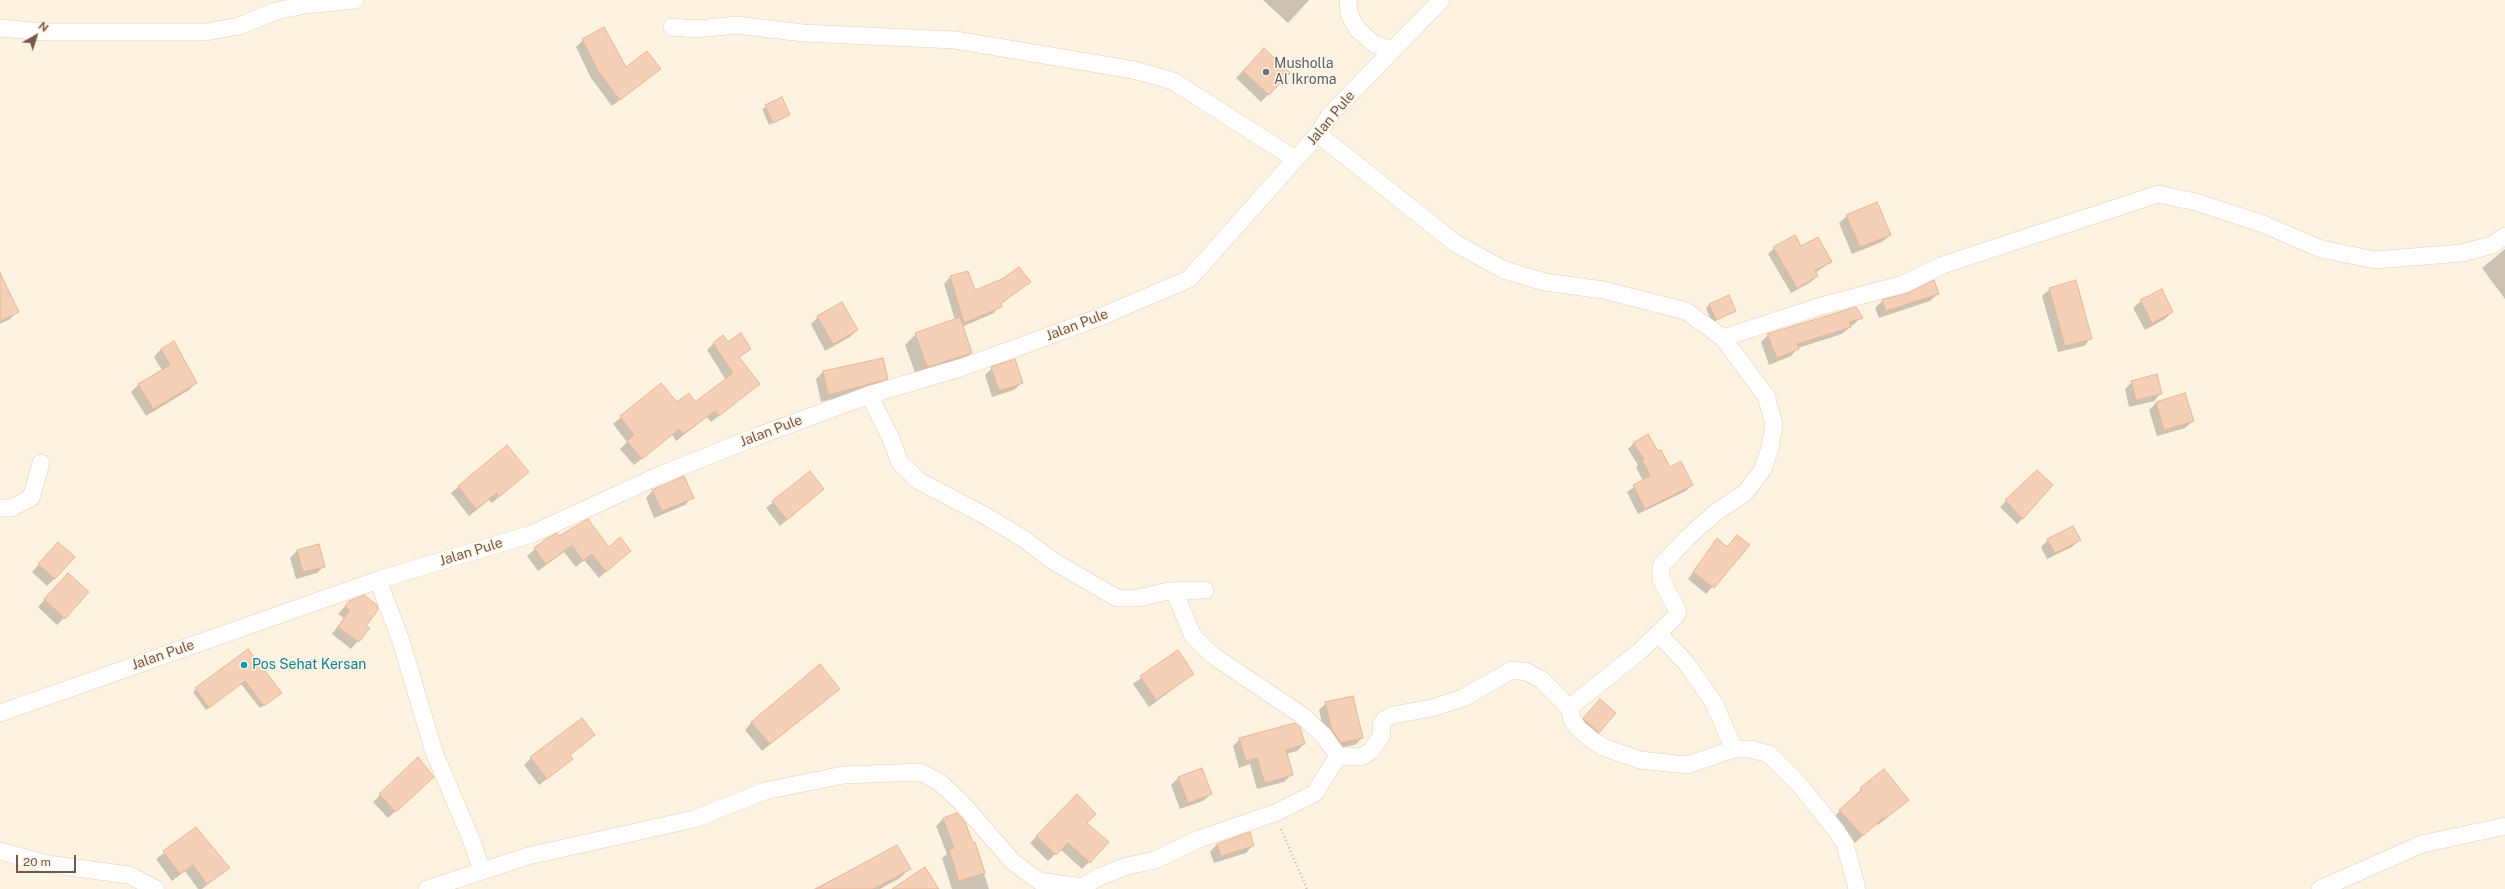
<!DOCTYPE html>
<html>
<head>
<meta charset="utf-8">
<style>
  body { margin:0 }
  #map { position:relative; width:2505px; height:889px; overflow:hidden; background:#fef3e0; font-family:"Public Sans",sans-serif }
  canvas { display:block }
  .north { position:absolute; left:16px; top:16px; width:40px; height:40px; -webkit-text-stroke:3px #fff6e8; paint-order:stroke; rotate:39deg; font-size:11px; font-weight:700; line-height:16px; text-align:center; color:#765846 }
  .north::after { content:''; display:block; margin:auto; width:14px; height:18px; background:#765846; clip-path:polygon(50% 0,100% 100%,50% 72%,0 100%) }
  .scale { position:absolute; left:16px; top:855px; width:60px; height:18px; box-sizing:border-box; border:2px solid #765846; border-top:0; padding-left:5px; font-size:12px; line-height:14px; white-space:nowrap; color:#765846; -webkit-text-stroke:3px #fff6e8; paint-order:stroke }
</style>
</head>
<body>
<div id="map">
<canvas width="2505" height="889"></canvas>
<div class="north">N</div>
<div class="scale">20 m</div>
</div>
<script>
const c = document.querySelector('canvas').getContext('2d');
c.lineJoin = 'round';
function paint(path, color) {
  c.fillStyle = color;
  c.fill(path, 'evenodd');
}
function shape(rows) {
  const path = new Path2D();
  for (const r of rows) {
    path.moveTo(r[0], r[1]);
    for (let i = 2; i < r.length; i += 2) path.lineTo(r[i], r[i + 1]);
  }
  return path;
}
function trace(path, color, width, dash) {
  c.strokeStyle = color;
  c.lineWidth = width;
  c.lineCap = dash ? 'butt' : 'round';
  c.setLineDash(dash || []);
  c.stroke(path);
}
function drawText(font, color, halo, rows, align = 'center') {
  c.font = font + ' "Public Sans",sans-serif';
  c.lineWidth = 3;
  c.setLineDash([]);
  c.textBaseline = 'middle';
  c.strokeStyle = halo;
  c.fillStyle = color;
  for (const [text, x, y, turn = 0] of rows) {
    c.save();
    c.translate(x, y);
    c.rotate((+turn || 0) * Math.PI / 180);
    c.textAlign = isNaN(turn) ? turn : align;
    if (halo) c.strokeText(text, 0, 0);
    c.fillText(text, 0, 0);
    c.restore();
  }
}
const shadow = shape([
  [1263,0,1309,0,1288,23],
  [583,40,625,69,660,69,612,106,591,78,576,47],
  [1264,50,1289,73,1261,102,1236,78],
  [782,99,789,115,769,125,762,109],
  [1847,216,1890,235,1882,242,1852,254,1839,223],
  [1774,248,1801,248,1831,262,1815,273,1817,276,1811,282,1791,293,1768,254],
  [2505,249,2505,299,2482,268],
  [950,277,974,292,1029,282,1000,305,994,313,962,327,971,353,960,364,917,378,905,345,916,334,955,320,944,284],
  [2050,289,2091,338,2084,346,2058,352,2042,296],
  [1909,294,1938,294,1930,301,1879,318,1875,308,1882,301],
  [0,298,17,312,10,319,0,324],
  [2141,301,2172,312,2165,319,2145,330,2133,308],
  [1709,305,1735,311,1712,323,1706,308],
  [818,317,857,330,850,337,825,351,811,324],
  [1861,318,1842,334,1798,348,1791,356,1769,365,1761,342,1768,335],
  [714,343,728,343,750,349,739,358,759,384,711,422,707,417,676,441,672,435,634,465,620,449,627,442,613,424,661,384,676,404,695,403,726,380,707,350],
  [161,349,196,383,189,390,146,416,131,392,138,385,162,370,154,357],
  [992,368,1021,383,1014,390,992,397,985,375],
  [823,372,886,379,879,386,821,402,816,379],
  [2132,382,2161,393,2154,401,2129,407,2125,389],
  [2184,394,2193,421,2185,428,2157,436,2149,410,2156,403],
  [1634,443,1669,468,1692,485,1686,491,1638,514,1627,492,1643,481,1636,467,1638,465,1628,449],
  [507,446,528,472,492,503,489,500,469,516,451,493],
  [810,473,823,489,780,526,766,508],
  [653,490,692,497,685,505,654,518,646,498],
  [2006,501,2023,518,2017,524,2000,507],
  [1737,536,1749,545,1706,594,1688,579,1717,539,1726,547],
  [546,539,608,548,630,551,599,578,584,560,576,567,564,552,538,571,527,556],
  [2048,540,2079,540,2072,547,2047,559,2041,547],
  [51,551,55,578,47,586,32,572],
  [297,551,324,566,317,573,296,579,290,558],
  [61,581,64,618,57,625,38,607],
  [349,602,368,629,351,649,332,634,344,618,338,614],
  [248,650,277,696,260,708,241,684,206,710,193,692],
  [1177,651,1193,674,1149,707,1133,684],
  [839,689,762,751,745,730,752,722],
  [1326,703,1362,738,1355,745,1333,749,1325,737,1319,710],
  [1593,707,1598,732,1591,739,1577,726],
  [593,735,569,755,572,759,564,766,539,785,524,765,531,758],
  [1240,739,1304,744,1297,751,1286,754,1292,774,1284,782,1257,789,1250,764,1239,768,1233,746],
  [1201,769,1211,794,1203,801,1180,809,1171,785,1178,778],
  [425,784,388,818,373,802,380,795],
  [1861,789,1900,807,1878,825,1876,823,1855,843,1833,818],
  [1077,796,1086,823,1089,862,1082,869,1060,849,1048,861,1030,843],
  [943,819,974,843,989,889,952,889,942,858,947,854,936,826],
  [196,828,229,868,202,889,198,889,185,871,172,881,156,859],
  [1217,844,1253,845,1246,853,1214,863,1210,852],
  [897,846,909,869,900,878,880,889,814,889]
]);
const building = shape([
  [604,27,626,67,647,51,661,69,620,100,598,71,582,39,604,27],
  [1264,48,1290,73,1269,95,1243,71,1264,48],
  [782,97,790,115,773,123,765,105,782,97],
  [1877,202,1891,235,1860,247,1846,215,1877,202],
  [1795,235,1801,246,1818,237,1832,262,1815,270,1818,276,1797,288,1773,247,1795,235],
  [1019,267,1031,282,1001,303,1002,307,964,323,950,276,968,271,975,290,1002,279,1019,267],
  [0,273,19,312,0,321,0,273],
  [1934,280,1939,294,1886,311,1882,300,1908,293,1934,280],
  [2076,280,2092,339,2065,346,2049,288,2076,280],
  [2162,289,2173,312,2152,323,2140,300,2162,289],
  [1729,295,1736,311,1716,320,1709,304,1729,295],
  [842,302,858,330,833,344,817,316,842,302],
  [1856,307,1863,318,1849,322,1851,327,1797,344,1799,349,1777,358,1767,334,1856,307],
  [960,317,972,353,927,367,915,333,960,317],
  [741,333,751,349,739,357,760,384,719,416,715,411,683,434,679,429,642,459,627,441,634,435,620,416,661,383,677,402,689,393,695,402,733,373,713,343,723,335,728,342,741,333],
  [174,341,197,383,153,409,138,384,170,365,161,349,174,341],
  [883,358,888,379,828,395,823,371,883,358],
  [1015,359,1023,383,999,391,991,367,1015,359],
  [2157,374,2162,394,2136,400,2131,381,2157,374],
  [2185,393,2194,421,2164,430,2156,402,2185,393],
  [1648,434,1658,451,1661,450,1670,467,1681,461,1693,485,1645,509,1633,485,1650,476,1642,460,1644,459,1633,443,1648,434],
  [507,445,529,472,499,497,497,493,476,509,458,486,507,445],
  [2037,470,2053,485,2023,519,2005,500,2037,470],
  [810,471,824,489,787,520,772,501,810,471],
  [684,476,694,498,662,511,652,490,684,476],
  [588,519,609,547,620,537,631,551,606,572,592,554,583,561,572,545,546,564,534,548,546,539,557,533,559,536,588,519],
  [2073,526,2081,540,2055,553,2047,539,2073,526],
  [1737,535,1750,545,1714,588,1693,572,1717,538,1727,547,1737,535],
  [58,542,75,557,55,579,38,564,58,542],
  [319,544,325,567,303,572,297,550,319,544],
  [68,573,89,592,65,619,44,599,68,573],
  [364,595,377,605,378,610,366,626,370,628,359,642,338,627,350,610,345,606,349,601,364,595],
  [248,649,282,693,264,706,245,681,209,708,195,688,248,649],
  [1178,650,1194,674,1156,700,1140,676,1178,650],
  [820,664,840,689,770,744,751,722,820,664],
  [1353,696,1363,738,1341,743,1332,730,1325,702,1353,696],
  [1600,699,1616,713,1599,733,1583,718,1600,699],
  [582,718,595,735,570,755,573,759,547,779,530,757,582,718],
  [1295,723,1300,727,1305,744,1286,750,1293,775,1265,783,1257,758,1246,761,1239,738,1295,723],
  [418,757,434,777,396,812,379,794,418,757],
  [1202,768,1212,794,1188,803,1178,777,1202,768],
  [1884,769,1909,800,1885,819,1884,817,1863,836,1839,810,1862,790,1860,788,1884,769],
  [1077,794,1096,814,1087,823,1109,842,1090,863,1068,843,1056,855,1036,836,1077,794],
  [957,813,965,822,973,843,975,842,985,873,959,881,949,850,954,848,943,818,957,813],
  [196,827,230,868,207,884,193,865,180,874,163,851,196,827],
  [1250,832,1254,846,1221,856,1217,844,1250,832],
  [897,845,911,869,873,889,816,889,897,845],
  [925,867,939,889,892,889,925,867]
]);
const path = shape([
  [1281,829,1307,889]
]);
const minor = shape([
  [1348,0,1349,14,1357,29,1374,44,1393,50],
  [672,27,696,29,737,25,803,33,955,40,1134,70,1173,81,1295,159],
  [0,28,44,32,206,32,239,26,276,11,305,5,355,0],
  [1318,134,1455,243,1504,270,1545,282,1603,290,1686,311,1723,338,1821,306,1904,284,1943,265,2158,194,2196,202,2263,224,2321,249,2375,260,2462,253,2492,245,2505,236],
  [869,395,891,439,900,463,919,481,984,515,1024,539,1053,561,1117,598,1138,598,1168,591,1205,590],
  [0,508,11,508,31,498,41,463],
  [378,580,401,641,434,752,471,839,482,871],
  [1174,591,1193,636,1212,655,1303,716,1324,736,1338,756,1361,757,1371,751,1382,735,1381,725,1385,719,1393,715,1432,708,1463,698,1512,670,1527,672,1542,680,1569,708,1640,651,1675,617,1678,612,1661,579,1661,566,1687,538,1715,513,1745,493,1763,469,1770,448,1774,424,1766,396,1723,338],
  [1659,634,1687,664,1714,703,1734,749],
  [1569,708,1572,720,1579,729,1592,740,1603,747,1640,760,1687,765,1734,749,1750,749,1769,754,1799,784,1835,829,1845,844,1857,889],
  [0,713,378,580,532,534,660,475,758,436,869,395,960,368,1013,349,1100,317,1189,279,1318,134,1329,116,1441,0],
  [0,851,47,864,129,875,156,889],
  [427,889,528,856,694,819,765,791,843,775,920,772,939,782,960,801,1013,862,1039,881,1082,887],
  [1078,889,1101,876,1127,866,1155,860,1199,839,1275,813,1315,793,1338,756],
  [2320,889,2422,844,2505,826]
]);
const markers = [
  [1266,72,4,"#6b7280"],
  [244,665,4,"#0f9aa8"]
];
const worshipNames = [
  ["Musholla",1274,64],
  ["Al Ikroma",1274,80]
];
const streetNames = [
  ["Jalan Pule",1331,118,-50],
  ["Jalan Pule",1077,325,-21],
  ["Jalan Pule",771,431,-21],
  ["Jalan Pule",471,552,-17],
  ["Jalan Pule",163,655,-19]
];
const cultureNames = [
  ["Pos Sehat Kersan",252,665]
];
paint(shadow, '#0003');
paint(building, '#f5d0b6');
trace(building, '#e9b695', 1);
trace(minor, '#e2cebb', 18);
trace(path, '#dab399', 2.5, [1, 3]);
trace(minor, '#fff', 17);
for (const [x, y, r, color] of markers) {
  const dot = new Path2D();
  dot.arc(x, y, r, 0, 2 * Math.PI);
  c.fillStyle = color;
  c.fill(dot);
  trace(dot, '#fff6e8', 1.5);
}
drawText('14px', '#5b616d', '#fff6e8', worshipNames, 'left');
drawText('14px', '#765846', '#fff6e8', streetNames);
drawText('14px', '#0d838f', '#fff6e8', cultureNames, 'left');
</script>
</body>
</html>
